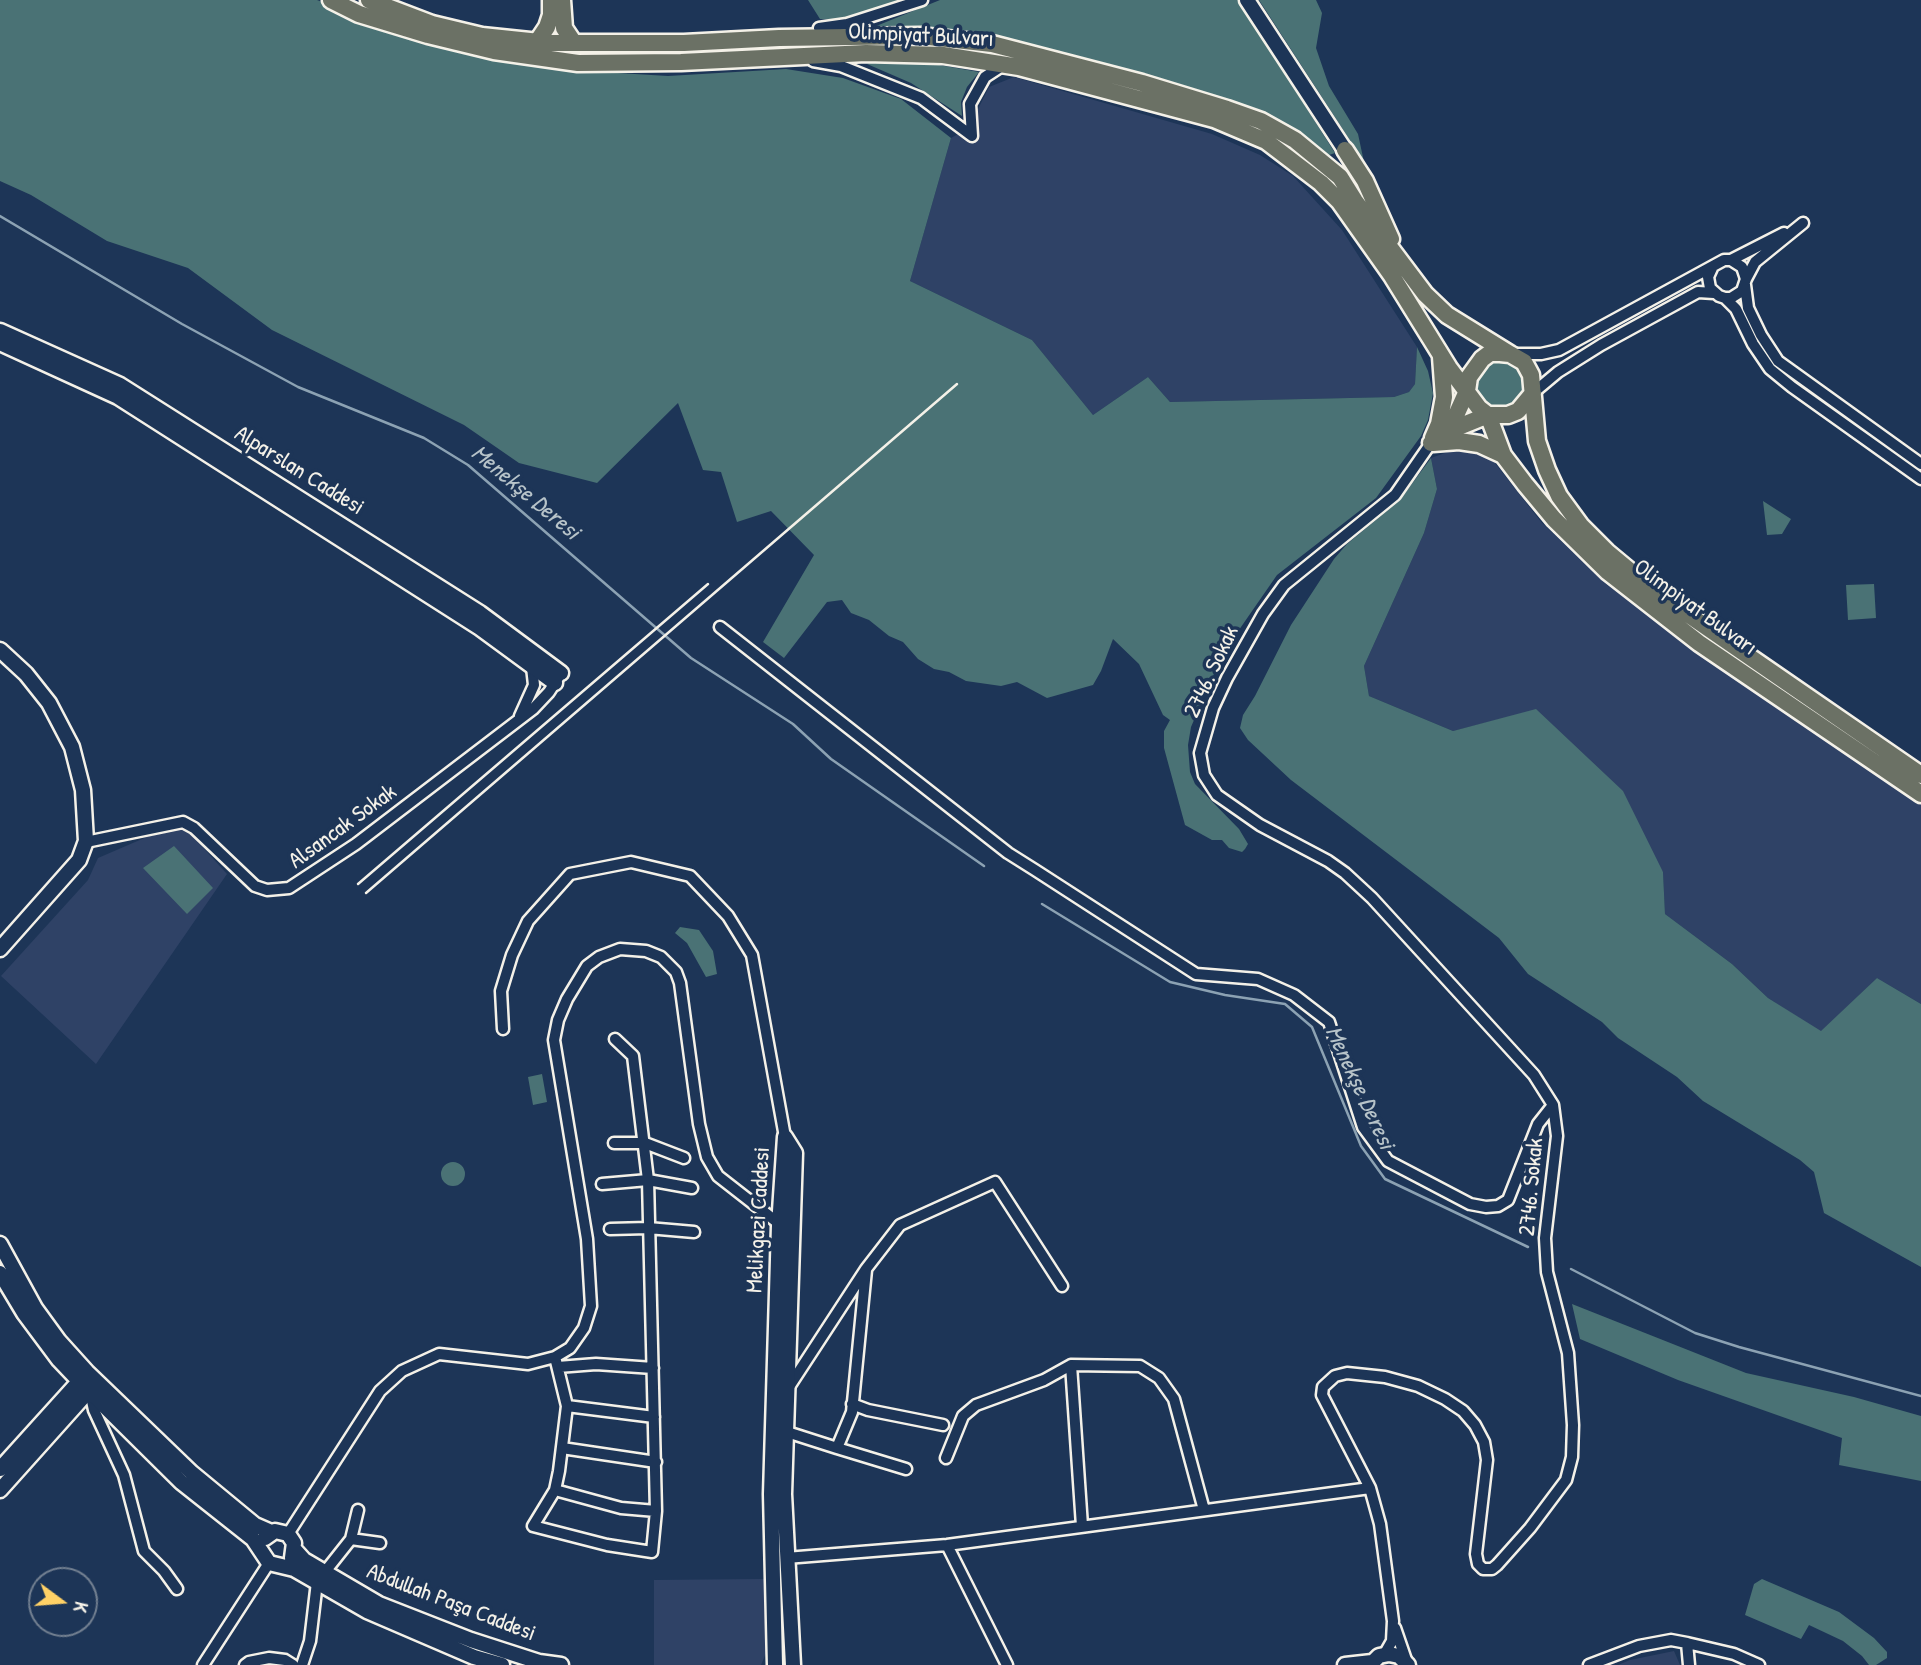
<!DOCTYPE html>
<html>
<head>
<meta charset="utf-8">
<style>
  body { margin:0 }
  #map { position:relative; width:1921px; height:1665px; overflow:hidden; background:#1d3557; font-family:"Patrick Hand",sans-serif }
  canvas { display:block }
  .north { position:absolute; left:28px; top:1567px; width:70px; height:70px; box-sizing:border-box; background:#1d3557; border:2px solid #738091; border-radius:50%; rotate:106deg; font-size:19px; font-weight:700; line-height:28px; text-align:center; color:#f4f1e8 }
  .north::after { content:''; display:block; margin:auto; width:24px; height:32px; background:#ffd166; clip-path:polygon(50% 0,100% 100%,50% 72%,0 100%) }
</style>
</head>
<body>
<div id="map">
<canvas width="1921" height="1665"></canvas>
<div class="north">K</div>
</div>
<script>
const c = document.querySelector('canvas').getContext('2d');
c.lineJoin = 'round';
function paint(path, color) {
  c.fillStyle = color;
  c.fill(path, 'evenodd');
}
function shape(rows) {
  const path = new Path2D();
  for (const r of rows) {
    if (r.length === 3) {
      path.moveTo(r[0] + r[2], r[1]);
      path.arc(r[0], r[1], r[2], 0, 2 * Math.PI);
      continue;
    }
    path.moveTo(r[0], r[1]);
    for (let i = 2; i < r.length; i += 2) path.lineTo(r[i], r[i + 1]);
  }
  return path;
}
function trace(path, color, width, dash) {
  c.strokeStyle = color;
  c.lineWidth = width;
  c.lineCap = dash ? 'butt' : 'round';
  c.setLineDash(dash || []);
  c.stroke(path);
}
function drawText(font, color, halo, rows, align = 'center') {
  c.font = font + ' "Patrick Hand",sans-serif';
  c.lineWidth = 7;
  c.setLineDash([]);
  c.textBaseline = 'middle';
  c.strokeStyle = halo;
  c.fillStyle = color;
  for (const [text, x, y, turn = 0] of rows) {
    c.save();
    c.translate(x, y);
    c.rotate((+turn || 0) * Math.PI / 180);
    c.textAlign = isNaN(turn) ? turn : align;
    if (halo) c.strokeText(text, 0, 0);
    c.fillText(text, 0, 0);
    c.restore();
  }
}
const built = shape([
  [1014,77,1212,134,1260,155,1293,176,1342,230,1417,347,1415,384,1409,392,1394,397,1170,402,1148,377,1093,415,1032,340,910,281,951,138,964,131,975,115,989,87],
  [1456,449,1491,458,1542,523,1607,585,1921,804,1921,1004,1877,978,1821,1032,1768,998,1732,964,1665,914,1663,872,1536,710,1453,731,1369,696,1364,666,1424,533,1437,489,1431,458],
  [170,827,182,828,189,832,227,874,96,1064,1,976,88,880,98,858],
  [764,1579,766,1653,761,1665,654,1665,654,1580],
  [1674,1651,1680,1665,1618,1665,1630,1660]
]);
const green = shape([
  [0,0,317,0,459,53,552,69,668,76,786,69,843,78,901,99,951,138,910,281,1032,340,1093,415,1148,377,1170,402,1394,397,1409,392,1415,384,1417,347,1428,371,1433,393,1428,420,1421,436,1376,498,1277,575,1223,653,1191,727,1188,745,1190,772,1195,784,1239,829,1248,844,1245,849,1242,852,1229,848,1222,840,1212,840,1185,825,1164,748,1164,731,1170,720,1163,715,1139,664,1113,639,1101,671,1093,685,1047,698,1017,682,1001,686,966,681,949,672,934,669,918,659,903,642,889,636,869,620,851,613,842,600,827,602,784,658,763,642,814,555,771,511,737,522,721,472,703,470,678,403,597,483,519,463,464,425,272,330,188,268,107,241,31,195,0,181],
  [808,0,902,0,883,10,838,20,820,19],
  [940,0,1238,0,1335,153,1329,155,1267,116,1236,103,1132,72,1015,44,864,31],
  [1259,0,1316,0,1322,13,1316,48,1329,86,1358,134,1364,162],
  [873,62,928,63,979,72,967,87,961,102,962,116,911,83,867,64],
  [1501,384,24],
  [1431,458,1437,489,1424,533,1364,666,1369,696,1453,731,1536,709,1623,791,1663,872,1665,914,1732,964,1768,998,1821,1031,1877,978,1921,1004,1921,1267,1824,1213,1814,1172,1800,1160,1703,1101,1677,1077,1618,1038,1602,1022,1528,974,1499,938,1291,780,1248,740,1240,728,1243,715,1255,696,1291,625,1334,559,1347,544,1400,500],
  [1763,501,1791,519,1782,534,1767,535],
  [1874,584,1876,618,1848,620,1846,585],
  [174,846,213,888,187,914,143,868],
  [680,927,699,930,713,951,717,974,706,977,687,943,675,933],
  [542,1074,547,1102,533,1105,528,1077],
  [453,1174,12],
  [1572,1304,1746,1373,1854,1397,1921,1416,1921,1481,1839,1465,1842,1438,1678,1380,1580,1339],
  [1762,1579,1839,1612,1874,1638,1887,1652,1887,1658,1876,1665,1869,1665,1862,1656,1843,1641,1809,1625,1801,1639,1745,1615,1754,1584]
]);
const stream = shape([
  [0,216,182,324,298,387,424,438,468,465,691,658,793,724,831,759,984,866],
  [1042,904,1170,982,1225,995,1285,1004,1312,1027,1361,1146,1385,1179,1528,1247],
  [1571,1269,1695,1333,1739,1347,1921,1396]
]);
const street = shape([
  [819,28,847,24,922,0],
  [813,61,841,66,921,98,972,136],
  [972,136,970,104,985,77,1005,64],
  [1731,260,1784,233],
  [1746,279,1755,262,1803,223],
  [1745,285,1748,308,1761,335,1778,361,1921,464],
  [1725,298,1731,298,1742,291,1746,279,1742,267,1731,260,1724,260,1713,266,1708,277,1710,288,1719,296,1725,298,1736,309,1753,344,1770,369,1792,387,1921,479],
  [1515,354,1541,354,1559,350,1713,266],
  [1533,393,1558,372,1601,345,1698,292,1714,293],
  [720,627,1008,853,1035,870,1196,974,1258,979,1294,995,1329,1022,1363,1127,1388,1161,1470,1204,1486,1207,1498,1206,1508,1200,1538,1124,1553,1105],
  [520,716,534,685,532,667],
  [86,842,183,822,194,828,255,886,267,890,289,888,356,844,533,709,549,692,558,678],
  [503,1029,501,991,512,955,528,921,570,874,631,862,690,876,728,916,752,955,785,1137],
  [614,1143,645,1143,684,1158],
  [602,1184,648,1180,692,1188],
  [610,1229,648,1228,694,1232],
  [555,1357,567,1406,559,1471,555,1490,533,1526,607,1545,652,1552,656,1511,648,1180,633,1056,615,1039],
  [1071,1365,1082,1526],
  [558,1367,596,1364,653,1368],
  [787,1390,866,1269,900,1225,995,1182,1062,1286],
  [90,1392,94,1410,124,1475,144,1551,164,1571,177,1589],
  [852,1404,868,1410,943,1425],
  [567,1406,654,1417],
  [787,1432,837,1448,852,1412,866,1270],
  [562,1448,656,1462],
  [837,1448,906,1469],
  [946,1458,963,1416,976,1405,1044,1380,1071,1365,1140,1366,1159,1378,1174,1399,1204,1510],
  [555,1490,621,1508,656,1511],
  [288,1534,380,1391,402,1371,439,1354,528,1364,555,1357,570,1348,584,1328,591,1306,587,1239,554,1040,558,1020,567,999,587,966,599,957,620,949,646,951,661,957,676,972,680,983,699,1124,707,1157,718,1176,782,1226],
  [351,1539,380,1543],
  [947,1545,1007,1665],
  [786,1558,947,1545,1370,1488],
  [324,1573,351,1539,358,1510],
  [1395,1628,1406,1660],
  [1687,1643,1734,1654,1759,1665],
  [1384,1655,1392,1641,1393,1621,1380,1524,1370,1488,1322,1395,1323,1387,1335,1376,1347,1373,1385,1377,1418,1386,1445,1399,1463,1411,1475,1425,1484,1442,1487,1460,1476,1554,1478,1564,1483,1569,1492,1569,1497,1565,1530,1528,1566,1480,1572,1457,1573,1425,1568,1353,1547,1272,1545,1238,1557,1136,1553,1105,1534,1075,1372,898,1345,873,1328,861,1260,825,1217,795,1204,775,1200,753,1213,708,1227,678,1263,614,1284,585,1395,495,1431,443],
  [203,1665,269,1563],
  [245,1665,249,1662,269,1658,285,1660,293,1665],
  [302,1665,310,1641,317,1582],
  [1589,1665,1639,1646,1671,1640,1687,1643,1689,1665]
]);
const secondary = shape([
  [1247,0,1345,150],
  [0,331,120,385,480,613,561,673],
  [0,343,118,397,480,628,555,683],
  [0,650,26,674,49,703,72,747,83,790,86,841,79,860,0,949],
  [785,1137,795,1153,784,1494,793,1665],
  [0,1244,35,1308,59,1341,87,1372,192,1473,255,1525,271,1532],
  [0,1273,24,1313,59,1360,79,1381,181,1482,253,1539,269,1563,294,1569,367,1611,474,1657,502,1665],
  [0,1469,84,1376],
  [0,1490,95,1384],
  [265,1538,275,1531,288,1534,294,1543,292,1558],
  [295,1550,304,1560,379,1604,471,1640,539,1662,561,1665],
  [775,1665,771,1494,779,1226,785,1137],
  [1345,1665,1372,1662],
  [1370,1665,1379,1656,1389,1654,1399,1656,1408,1665]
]);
const primary = shape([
  [331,0,359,14,428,35,494,51,578,63,681,62,866,53,943,55,1019,67,1214,119,1266,141,1321,183,1339,201,1392,276,1449,368,1479,408,1488,415],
  [369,0,432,24,482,36,549,43,684,43,779,38,920,36,992,44,1142,83,1227,109,1261,121,1295,140,1340,177,1355,201,1425,294,1447,315,1510,354],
  [562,0,564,28,574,43],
  [537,42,547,27,551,15,551,0],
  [1345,150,1365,181,1391,239],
  [1488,415,1503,455,1525,484,1554,519,1608,572,1699,643,1921,794],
  [1445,434,1456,428,1488,415,1508,415,1518,411,1533,393],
  [1433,438,1439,424,1444,397,1441,357],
  [1431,443,1453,422,1467,391,1469,377,1482,359,1490,353,1500,353,1510,354,1524,362,1531,375,1537,441,1547,470,1559,496,1581,526,1607,552,1654,591,1921,775],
  [1433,443,1459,441,1479,444,1503,455]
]);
const rail = shape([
  [358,884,708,584],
  [366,893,957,384]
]);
const streetNames = [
  ["Olimpiyat Bulvarı",921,36,3],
  ["Alparslan Caddesi",299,471,32],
  ["Olimpiyat Bulvarı",1695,608,36],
  ["2746. Sokak",1212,672,-65],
  ["Alsancak Sokak",343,827,-36],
  ["2746. Sokak",1532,1187,-85],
  ["Melikgazi Caddesi",759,1220,-87],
  ["Abdullah Paşa Caddesi",451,1603,21]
];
const waterNames = [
  ["Menekşe Deresi",525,493,40],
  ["Menekşe Deresi",1359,1088,65]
];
paint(built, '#2f4266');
paint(green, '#4a7275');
trace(stream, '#8ca2b3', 2.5);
trace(street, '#f4f1e8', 15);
trace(secondary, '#f4f1e8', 19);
trace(primary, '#f4f1e8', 21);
trace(street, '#1d3557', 10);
trace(secondary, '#1d3557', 14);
trace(primary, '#6b7165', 16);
trace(rail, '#f4f1e8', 2.5);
drawText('23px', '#f4f1e8', '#1d3557', streetNames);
drawText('italic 24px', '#b7c3c9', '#1d3557', waterNames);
</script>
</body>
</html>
